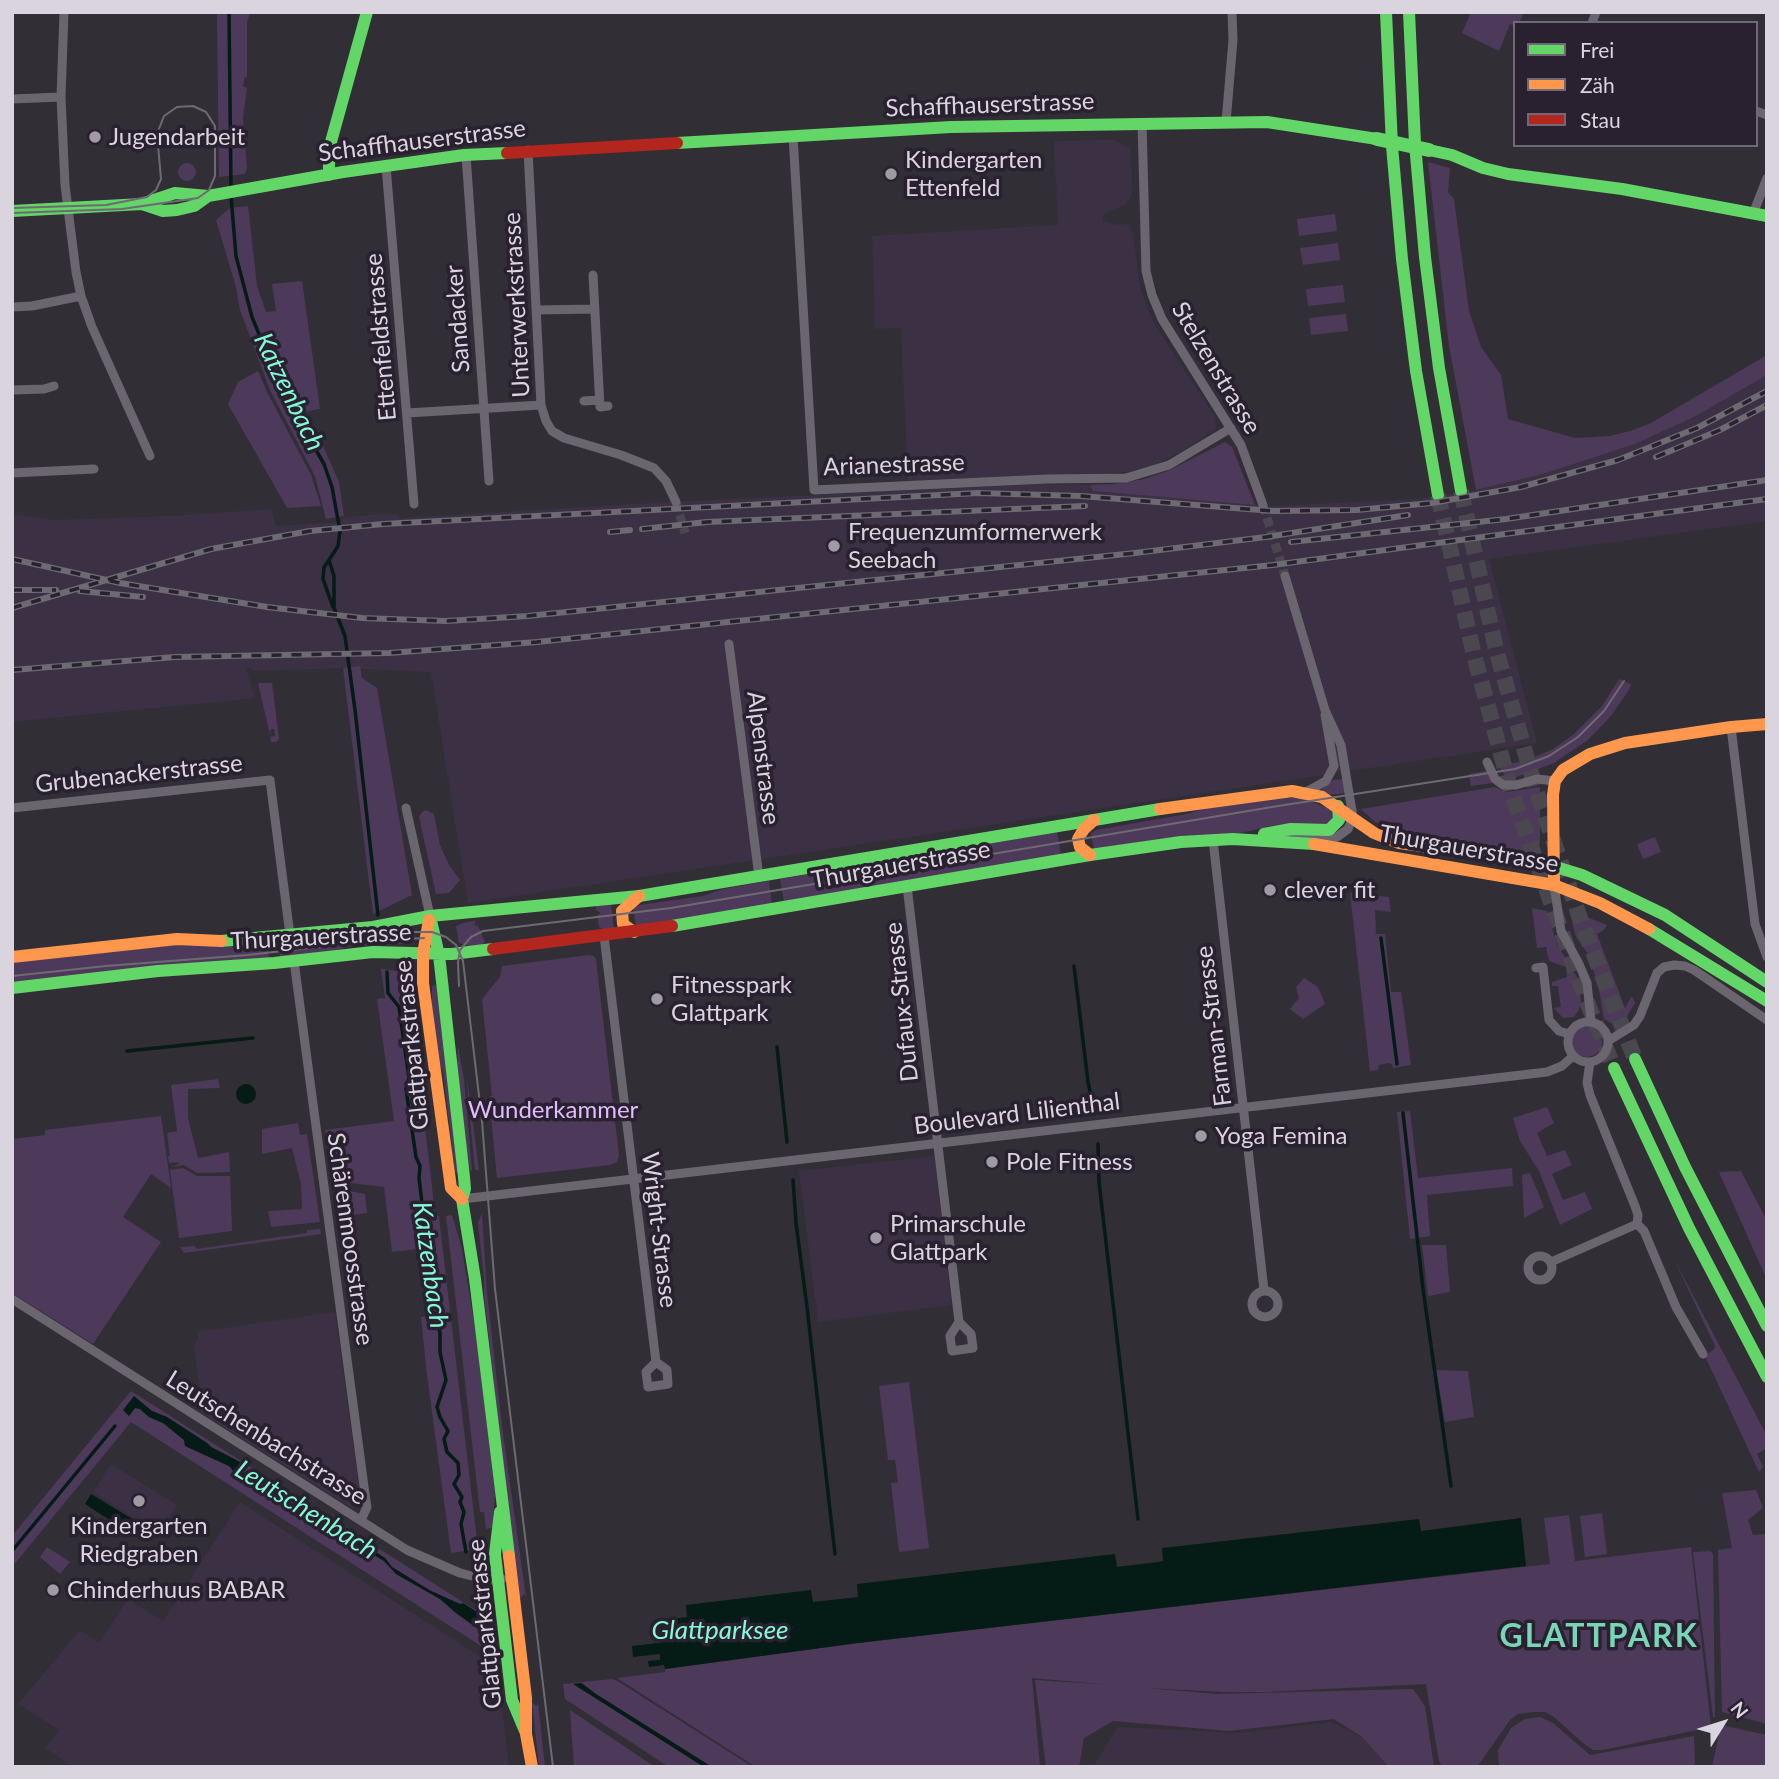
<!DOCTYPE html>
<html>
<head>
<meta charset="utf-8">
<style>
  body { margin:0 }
  #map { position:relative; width:1779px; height:1779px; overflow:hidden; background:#322e36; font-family:Lato,sans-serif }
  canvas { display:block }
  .frame { position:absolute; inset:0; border:14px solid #dad4de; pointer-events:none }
  .legend { position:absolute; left:1513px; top:21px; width:245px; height:126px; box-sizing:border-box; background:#292030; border:2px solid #706876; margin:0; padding:9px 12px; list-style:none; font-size:21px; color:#dad4de }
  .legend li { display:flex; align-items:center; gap:14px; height:35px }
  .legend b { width:35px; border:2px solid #706876 }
  .north { position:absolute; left:1688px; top:1688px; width:70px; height:70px; -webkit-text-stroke:5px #292030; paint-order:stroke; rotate:52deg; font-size:19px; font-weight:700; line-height:28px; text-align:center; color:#dad4de }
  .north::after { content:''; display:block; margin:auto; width:24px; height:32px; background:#dad4de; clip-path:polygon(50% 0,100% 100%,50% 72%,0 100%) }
</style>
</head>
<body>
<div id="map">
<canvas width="1779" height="1779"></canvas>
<div class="frame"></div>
<ul class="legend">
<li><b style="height:9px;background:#63d668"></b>Frei</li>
<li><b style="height:9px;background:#ff974d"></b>Zäh</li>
<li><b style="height:9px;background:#b3261e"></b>Stau</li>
</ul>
<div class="north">N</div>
</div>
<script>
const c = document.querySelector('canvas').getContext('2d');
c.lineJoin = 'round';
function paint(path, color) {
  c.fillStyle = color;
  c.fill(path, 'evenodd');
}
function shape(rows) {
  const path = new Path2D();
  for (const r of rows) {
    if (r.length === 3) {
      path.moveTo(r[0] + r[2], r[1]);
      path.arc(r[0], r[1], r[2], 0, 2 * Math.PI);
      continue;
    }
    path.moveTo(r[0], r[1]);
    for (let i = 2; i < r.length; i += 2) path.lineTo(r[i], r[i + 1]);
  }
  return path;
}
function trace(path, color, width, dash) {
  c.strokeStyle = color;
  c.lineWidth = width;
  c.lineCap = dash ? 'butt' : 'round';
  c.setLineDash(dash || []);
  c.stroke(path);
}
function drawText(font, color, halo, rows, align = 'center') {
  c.font = font + ' Lato,sans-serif';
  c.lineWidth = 7;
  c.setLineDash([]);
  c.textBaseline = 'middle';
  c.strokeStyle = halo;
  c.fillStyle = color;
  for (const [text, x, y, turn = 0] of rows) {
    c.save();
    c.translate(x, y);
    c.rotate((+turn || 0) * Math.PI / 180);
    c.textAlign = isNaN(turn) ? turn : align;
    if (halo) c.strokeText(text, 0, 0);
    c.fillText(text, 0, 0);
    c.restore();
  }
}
const built = shape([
  [1114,140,1131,149,1132,194,1125,205,1103,215,1103,221,1117,225,1128,224,1133,234,1140,287,1148,309,1155,325,1216,418,1215,429,1184,450,1152,466,1127,472,908,482,901,328,875,329,872,236,1058,225,1054,141],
  [1767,375,1767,521,1489,559,1537,743,468,903,431,672,344,668,253,671,252,668,246,668,255,698,12,722,12,514,53,520,172,516,271,509,276,526,342,522,342,518,369,515,398,514,400,518,651,503,1042,484,1090,485,1093,491,1272,506,1416,499,1477,490,1543,474,1635,444,1696,416],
  [935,1156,951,1305,818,1322,799,1171],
  [335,1312,360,1495,356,1503,350,1507,197,1410,202,1403,194,1348,198,1338,197,1332],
  [111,1464,177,1505,159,1534,93,1492],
  [240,1502,487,1661,490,1657,496,1706,502,1706,509,1767,73,1767,45,1748,59,1730,18,1704,80,1630,99,1643,128,1599,163,1621],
  [1331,1722,1362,1737,1389,1767,1093,1767,1118,1727,1239,1733]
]);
const green = shape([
  [220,12,250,12,247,23,247,77,245,77,243,86,247,88,243,118,247,168,245,174,219,177,217,14],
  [1471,12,1524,12,1519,23,1515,23,1515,26,1510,24,1499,51,1462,33],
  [1428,162,1450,168,1448,192,1454,199,1469,311,1481,347,1501,375,1508,419,1575,438,1610,436,1630,431,1651,423,1767,355,1767,375,1696,416,1635,444,1543,474,1476,490,1449,346],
  [187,172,9],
  [248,206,257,286,266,312,276,311,272,284,302,281,320,409,303,412,323,446,339,482,344,516,326,519,315,476,270,390,240,310,236,287,216,220,230,208],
  [1335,214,1337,231,1299,236,1297,219],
  [1338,243,1340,260,1303,265,1300,248],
  [1343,285,1345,302,1308,306,1306,289],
  [1346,314,1348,331,1311,335,1309,318],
  [258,371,267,392,311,475,321,506,287,508,228,404,238,382],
  [1225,442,1232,447,1255,505,1093,491,1090,485,1114,484,1145,479,1170,470],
  [360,666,362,678,377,688,412,895,373,914,343,668],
  [1619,679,1631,684,1629,690,1611,716,1588,740,1554,763,1508,780,1499,767,1530,759,1553,749,1573,735,1602,706],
  [258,683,272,683,279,739,276,742,271,742,270,737,275,736,274,729,271,729,270,735],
  [1486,771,1492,783,1471,786,1469,774],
  [1343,779,1345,793,1330,795,1320,791,1333,780],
  [1495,787,1506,792,1540,787,1540,844,1532,852,1448,845,1424,837,1401,833,1375,822,1361,809],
  [1277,797,1301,798,1331,809,1334,815,1331,824,1271,826,1236,834,1165,838,1094,849,1091,833,1096,830,1187,814,1221,804],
  [426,810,434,814,440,845,449,865,460,880,449,893,436,894,419,817,422,812],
  [1057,832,1061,855,784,902,780,879],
  [1655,837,1661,852,1643,859,1637,844],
  [769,881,772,904,636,926,633,907,640,905,703,896,723,889],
  [1350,893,1389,897,1391,912,1375,910,1376,934,1385,934,1391,992,1401,992,1411,1065,1393,1068,1392,1064,1389,1063,1379,1065,1378,1070,1370,1071],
  [611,904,614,929,599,931,602,928,599,927,597,915,601,913,596,910,596,905],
  [1532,908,1547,911,1557,944,1577,977,1581,1000,1579,1010,1574,1017,1563,1018,1554,1008,1561,1007,1558,986,1552,986,1552,982,1567,977,1566,967,1549,961,1546,947,1537,948],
  [1570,914,1584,916,1607,925,1604,930,1597,934,1625,1008,1632,996,1635,1003,1624,1021,1615,1025,1604,1019,1598,984,1588,954,1576,937],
  [476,921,474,925,478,926,485,942,483,943,486,945,470,946,459,943,456,926,466,922],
  [402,927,404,944,351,946,328,952,280,957,279,941],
  [267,943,269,958,179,964,12,983,12,963,21,961,173,945],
  [589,955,594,956,596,960,619,1155,617,1162,610,1165,497,1178,489,1097,492,1096,482,999,500,977,502,966],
  [381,969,398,971,401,990,409,990,432,1187,435,1213,439,1217,478,1549,451,1553,427,1375,421,1317,427,1316,418,1249,392,1252,384,1187,333,1181,325,1130,394,1121,377,999,385,998],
  [1304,978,1318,987,1325,1004,1303,1019,1290,1009,1299,998,1296,987],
  [436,985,445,1054,460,1172,455,1173,443,1072,437,1057,432,1013,432,986],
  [1587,1042,15],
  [458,1046,464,1080,472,1170,470,1171,468,1156,466,1156,457,1065],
  [467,1078,479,1170,475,1170,469,1109],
  [218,1079,220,1088,188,1089,188,1118,198,1158,229,1152,230,1172,197,1173,184,1165,171,1167,179,1164,178,1162,169,1163,168,1156,170,1156,167,1133,177,1131,171,1085],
  [1547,1107,1554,1123,1537,1133,1547,1156,1565,1150,1572,1165,1552,1174,1563,1200,1585,1192,1592,1209,1560,1225,1539,1171,1520,1141,1513,1118],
  [1410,1111,1418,1178,1512,1168,1513,1186,1427,1195,1430,1236,1410,1239,1397,1112],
  [161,1116,171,1188,151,1174,123,1217,161,1242,93,1344,12,1293,12,1139,45,1135,45,1130],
  [298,1123,300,1135,307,1134,320,1222,271,1227,268,1211,302,1209,301,1184,292,1148,262,1154,262,1129],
  [183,1168,197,1176,230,1176,232,1231,179,1238,170,1170],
  [1741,1171,1767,1221,1767,1280,1719,1172],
  [1530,1173,1544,1207,1524,1218,1522,1175],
  [335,1188,365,1194,367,1213,337,1217],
  [482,1214,487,1292,502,1426,526,1597,524,1594,521,1598,519,1598,484,1297,484,1278,478,1222],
  [452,1215,462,1249,478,1347,495,1495,492,1528,486,1529,484,1512,480,1512,446,1216],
  [320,1229,321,1234,184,1253,180,1247,195,1246,196,1249,307,1233,307,1230],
  [1422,1245,1446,1245,1450,1292,1428,1296],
  [1674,1259,1767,1436,1767,1448,1757,1454,1763,1467,1759,1472,1705,1356,1714,1349,1715,1346],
  [1436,1370,1468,1371,1474,1417,1445,1422],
  [909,1382,929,1548,899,1552,891,1483,898,1482,895,1460,888,1460,879,1386],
  [131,1391,485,1616,489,1651,131,1422,12,1567,12,1536],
  [133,1397,152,1411,167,1417,207,1443,211,1447,236,1460,244,1470,243,1472,256,1482,295,1507,338,1530,336,1532,319,1523,252,1483,244,1483,229,1466,185,1446,184,1440,163,1423,149,1417,140,1409,135,1408,129,1416],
  [365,1546,385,1558,392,1567,427,1589,460,1604,486,1635,456,1613,440,1599,396,1574,384,1561,368,1552],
  [1756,1490,1763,1508,1748,1520,1753,1535,1767,1534,1767,1724,1722,1712,1718,1550,1732,1548,1722,1493],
  [1602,1513,1607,1554,1585,1557,1580,1516],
  [1569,1515,1575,1561,1691,1547,1711,1727,1603,1750,1593,1750,1583,1743,1554,1717,1545,1712,1532,1712,1518,1714,1510,1720,1477,1767,1442,1767,1439,1761,1426,1684,1264,1692,1225,1692,1146,1688,1217,1694,1413,1689,1425,1706,1434,1767,1389,1767,1362,1737,1334,1719,1229,1731,1113,1721,1084,1738,1079,1767,1046,1767,1035,1680,1112,1685,1032,1678,1040,1767,756,1767,617,1678,665,1672,665,1669,858,1643,1550,1564,1544,1518],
  [47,1547,70,1562,60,1574,40,1557],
  [1710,1551,1713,1554,1715,1717,1713,1717,1693,1552],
  [612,1679,619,1682,753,1767,712,1767,596,1694,582,1683,574,1684,704,1767,669,1767,565,1699,563,1684],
  [538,1702,545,1767,539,1767,532,1703,537,1706],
  [570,1710,655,1767,574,1767],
  [1540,1717,1553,1723,1590,1755,1694,1736,1695,1767,1499,1767,1498,1750,1511,1728,1525,1719],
  [1721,1725,1767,1735,1767,1767,1712,1767]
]);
const water = shape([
  [246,1094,10],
  [134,1396,152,1411,167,1417,207,1443,211,1447,242,1463,246,1469,243,1472,256,1482,271,1487,295,1507,338,1529,337,1532,310,1517,305,1516,303,1512,289,1506,275,1495,252,1483,244,1483,229,1466,185,1446,184,1440,163,1423,149,1417,140,1409,135,1408,129,1416,123,1410],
  [91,1494,132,1519,125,1530,85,1504],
  [1521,1518,1526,1566,858,1643,665,1669,664,1665,649,1667,648,1661,660,1660,660,1654,633,1657,632,1646,675,1641,674,1633,666,1634,665,1629,655,1630,654,1621,687,1617,686,1605,811,1590,813,1602,858,1597,857,1584,1115,1554,1117,1567,1158,1562,1163,1561,1162,1548,1419,1519,1421,1531],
  [361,1542,385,1558,392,1567,431,1591,460,1604,463,1603,485,1617,487,1635,456,1613,440,1599,396,1574,384,1561,359,1546],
  [581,1683,596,1694,712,1767,704,1767,573,1684]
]);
const stream = shape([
  [229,12,231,189],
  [231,196,236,256,252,317,283,393,324,464,332,487,340,531,338,546,329,560,334,576,334,608,345,636,355,710,378,915],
  [329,560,324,567,323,579,333,607],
  [1381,938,1397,1064],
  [1074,966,1088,1082,1093,1105],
  [387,972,388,993,399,1007,409,1078,406,1089,416,1157,420,1166,419,1178,426,1236,430,1244,437,1281,439,1307,436,1316,440,1333,440,1352,446,1380,437,1407,440,1417,448,1431,444,1439,447,1452,458,1463,459,1475,454,1484,462,1497,460,1502,464,1512,461,1524,466,1552],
  [777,1047,787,1142],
  [127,1051,253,1038],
  [1403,1113,1423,1289,1451,1486],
  [1098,1144,1099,1182,1138,1519],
  [793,1180,796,1223,807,1307,835,1554],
  [336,1530,362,1546],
  [12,1551,115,1426]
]);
const streetTunnel = shape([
  [676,502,685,533],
  [1263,505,1285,576]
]);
const highwayTunnel = shape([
  [1461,491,1496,649,1535,787,1582,924,1635,1059],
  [1438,495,1474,655,1511,791,1587,1002,1614,1068]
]);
const street = shape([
  [64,12,61,97,65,185,76,272,81,296,92,327,150,456],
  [1592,23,1596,12],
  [12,99,61,97],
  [1756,111,1767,115],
  [1226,122,1233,40,1232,12],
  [1142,123,1146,271,1152,295,1162,319,1241,445,1263,505],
  [793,136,814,490,1047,479,1126,478,1169,465,1231,428],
  [528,150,541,405,546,421,552,431,564,438,621,455,654,468,666,481,676,502],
  [466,155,489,481],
  [386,166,414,504],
  [1753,214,1767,178],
  [593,275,600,407,608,406],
  [12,307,32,306,81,296],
  [537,310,594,309],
  [12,390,44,389,54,386],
  [584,401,599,400],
  [407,413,541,405],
  [12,473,94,469],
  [1285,576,1325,710,1341,745,1353,817,1348,829,1337,837,1331,838,1290,834],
  [729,644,759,877],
  [1731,727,1755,924,1767,957],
  [1487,762,1495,779,1503,785,1516,785,1537,779,1555,781],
  [1306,792,1326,781,1334,766,1325,715],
  [12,808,270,780,290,935],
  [406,808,430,916],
  [1213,840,1264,1290],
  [1554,885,1561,931,1579,964,1587,983,1591,1021],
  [907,886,959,1322,950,1336,952,1351,973,1348,971,1334,959,1322],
  [604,936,656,1362,667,1370,668,1384,648,1387,646,1372,656,1362],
  [294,961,365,1494,367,1507,361,1520],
  [1536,968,1543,967,1549,1020,1559,1031,1569,1034],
  [1588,1042,20],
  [1608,1041,1634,1025,1640,1016,1657,973,1664,967,1674,965,1685,966,1694,970,1767,1020],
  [1590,1062,1587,1083,1590,1095,1635,1206,1638,1215,1637,1224],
  [462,1199,1547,1072,1562,1066,1573,1056],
  [1637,1224,1644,1231,1676,1307,1703,1354],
  [1540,1268,12],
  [1551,1262,1637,1224],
  [1265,1304,13],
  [12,1299,407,1550,460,1573,484,1579,502,1579]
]);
const fast = shape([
  [1386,12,1392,146,1402,259,1416,371,1438,495],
  [1409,12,1415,144,1425,257,1439,368,1461,491],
  [677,143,951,127,1267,122,1377,139],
  [1429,150,1452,155,1483,168,1508,174,1622,189,1767,216],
  [329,175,329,149,367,12],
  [142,204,163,211,177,210,194,206,208,196],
  [12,211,142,204,175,193,208,196,343,172,464,155,507,153],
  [1264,834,1291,829,1329,830,1339,820,1338,806],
  [1445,849,1533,860,1582,875,1665,915,1767,982],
  [430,916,439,955,464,1177,465,1189,462,1199,475,1279,509,1556],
  [672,926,1090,855,1181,842,1233,839,1314,844],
  [1649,929,1767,1001],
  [221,941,373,927,430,916,639,896,1160,809],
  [12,988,158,971,274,963,373,952,452,954,493,949],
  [1635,1059,1685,1167,1767,1326],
  [1614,1068,1689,1228,1767,1377],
  [500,1512,495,1554,512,1700,525,1731]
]);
const slow = shape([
  [1160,809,1292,791,1322,797,1374,833,1399,843,1445,849],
  [1314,844,1554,885,1600,903,1649,929],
  [1090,855,1080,847,1078,839,1084,829,1094,820],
  [1554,885,1553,795,1555,781,1563,770,1590,754,1625,743,1731,727,1767,724],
  [429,920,423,954,423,983,451,1188,462,1199],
  [634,932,623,924,622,911,639,896],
  [12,957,177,939,221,941],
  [509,1556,526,1698,526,1734,532,1767]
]);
const jam = shape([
  [507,153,677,143],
  [493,949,672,926]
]);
const tram = shape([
  [12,208,106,205,147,197,156,190,161,179,157,134,164,116,177,107,193,106,206,112,215,126,215,176,209,190,198,198,122,209,12,213],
  [411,932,432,932,446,937,456,945,463,961,482,1121,495,1289,553,1767],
  [12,976,106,966,248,955,369,941,424,938],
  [459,986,458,962,460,950,471,937,483,931,671,908,1272,807,1515,769,1549,756,1578,737,1604,711,1624,681]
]);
const rail = shape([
  [1656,457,1720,430,1767,405],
  [642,529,707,522,1085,506],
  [610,532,630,530],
  [1291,542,1506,519,1767,480],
  [12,559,120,583,267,607,362,618,446,621,528,616,1135,553,1266,537,1408,515],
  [12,590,56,590],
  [80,591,143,597],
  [12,608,211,549,310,531,383,524,978,493,1081,496,1273,511,1357,510,1432,503,1521,487,1618,460,1697,428,1767,391],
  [12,670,175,657,389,653,537,642,1273,565,1767,499]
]);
const fastBridge = shape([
  [1377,139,1429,150]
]);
const markers = [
  [95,137,7,"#9f9aa3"],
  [891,174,7,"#9f9aa3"],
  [834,546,7,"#9f9aa3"],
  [1270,890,7,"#9f9aa3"],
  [657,999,7,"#9f9aa3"],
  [1201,1136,7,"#9f9aa3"],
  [992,1162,7,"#9f9aa3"],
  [876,1238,7,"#9f9aa3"],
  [139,1501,7,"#9f9aa3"],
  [53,1590,7,"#9f9aa3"]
];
const streetNames = [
  ["Schaffhauserstrasse",990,105,-2],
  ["Schaffhauserstrasse",422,141,-7],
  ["Unterwerkstrasse",517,305,-93],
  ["Sandacker",458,319,-94],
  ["Ettenfeldstrasse",381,337,-95],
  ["Stelzenstrasse",1216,368,59],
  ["Arianestrasse",894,465,-2],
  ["Alpenstrasse",763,758,83],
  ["Grubenackerstrasse",139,774,-6],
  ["Thurgauerstrasse",1469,849,10],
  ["Thurgauerstrasse",901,865,-10],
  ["Thurgauerstrasse",321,937,-3],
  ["Dufaux-Strasse",902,1002,-96],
  ["Farman-Strasse",1214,1026,-97],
  ["Glattparkstrasse",412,1045,-96],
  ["Boulevard Lilienthal",1017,1114,-7],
  ["Wright-Strasse",659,1230,83],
  ["Schärenmoosstrasse",350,1239,82],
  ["Leutschenbachstrasse",266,1438,32],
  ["Glattparkstrasse",485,1624,-96]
];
const poiNames = [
  ["Jugendarbeit",109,137],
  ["Kindergarten",905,160],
  ["Ettenfeld",905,188],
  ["Frequenzumformerwerk",848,532],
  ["Seebach",848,560],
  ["clever fit",1284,890],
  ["Fitnesspark",671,985],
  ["Glattpark",671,1013],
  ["Yoga Femina",1215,1136],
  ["Pole Fitness",1006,1162],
  ["Primarschule",890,1224],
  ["Glattpark",890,1252],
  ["Kindergarten",139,1526,"center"],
  ["Riedgraben",139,1554,"center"],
  ["Chinderhuus BABAR",67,1590]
];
const parkNames = [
  ["Wunderkammer",553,1110]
];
const waterNames = [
  ["Katzenbach",289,392,64],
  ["Katzenbach",430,1265,82],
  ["Leutschenbach",306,1510,32],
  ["Glattparksee",720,1631]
];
const districtNames = [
  ["GLATTPARK",1599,1637]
];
paint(built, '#3c3044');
paint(green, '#4d3a5a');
paint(water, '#051b15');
trace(stream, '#051b15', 3.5);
trace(streetTunnel, '#4b474f', 9, [9, 4.5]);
trace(highwayTunnel, '#4b474f', 16, [16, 8]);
trace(street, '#6a656f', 9);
trace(fast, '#63d668', 12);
trace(slow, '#ff974d', 12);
trace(jam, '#b3261e', 12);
trace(tram, '#6e6a72', 2);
trace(rail, '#6e6a72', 6);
trace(rail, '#292030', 3.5, [10]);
trace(fastBridge, '#63d668', 14);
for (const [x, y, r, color] of markers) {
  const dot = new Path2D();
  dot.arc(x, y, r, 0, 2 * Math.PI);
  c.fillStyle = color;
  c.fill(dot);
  trace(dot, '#292030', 2.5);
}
drawText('24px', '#dad4de', '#292030', streetNames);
drawText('24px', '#dad4de', '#292030', poiNames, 'left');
drawText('24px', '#e0bbfd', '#292030', parkNames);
drawText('italic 26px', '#83fad4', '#292030', waterNames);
c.letterSpacing = '2px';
drawText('bold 32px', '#78d5b6', '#292030', districtNames);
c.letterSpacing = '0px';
</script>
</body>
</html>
